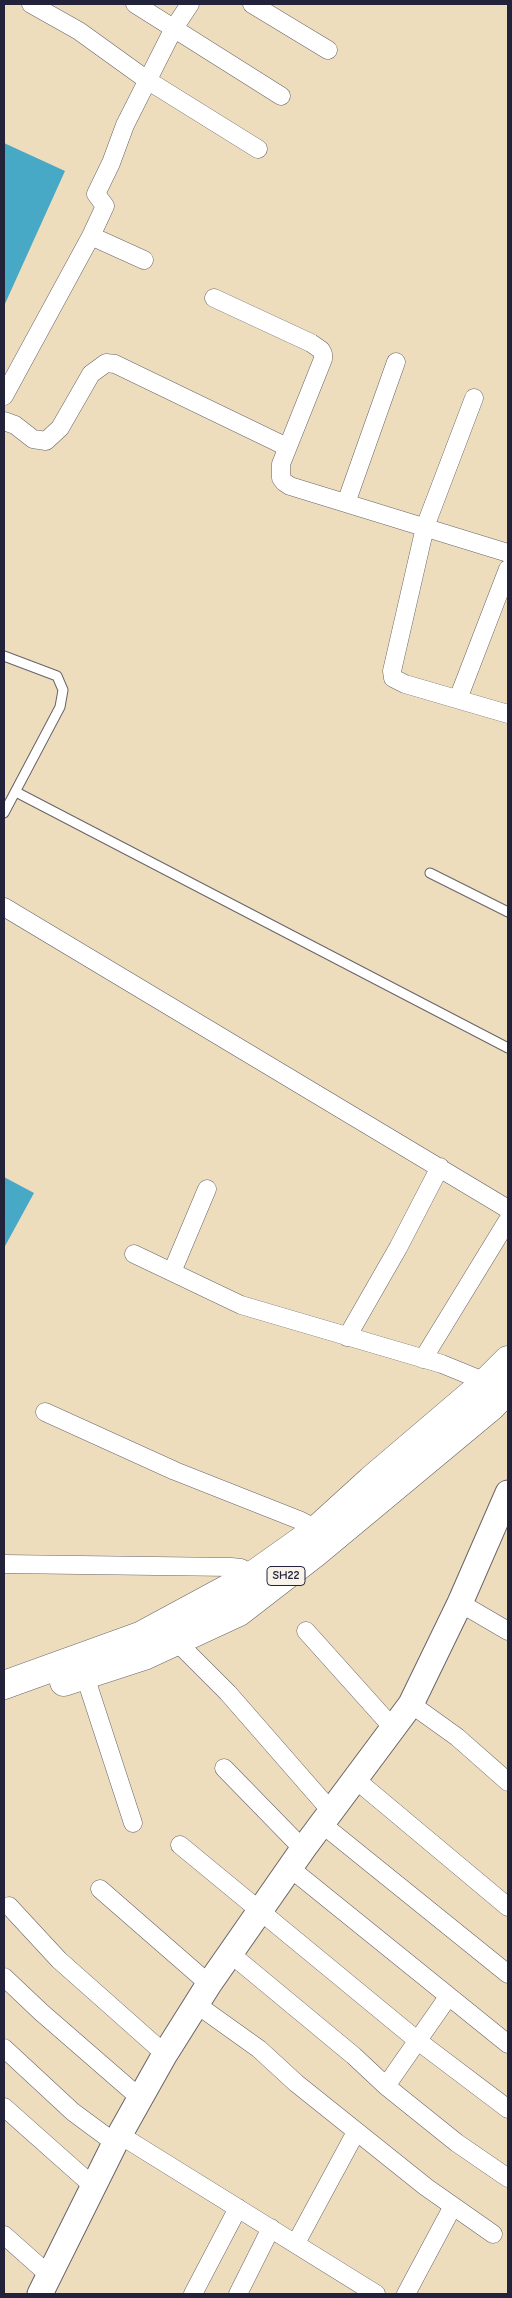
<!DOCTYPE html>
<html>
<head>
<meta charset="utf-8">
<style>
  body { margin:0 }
  #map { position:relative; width:512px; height:2298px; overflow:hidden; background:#eeddbc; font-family:"Comic Neue",sans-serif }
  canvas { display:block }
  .frame { position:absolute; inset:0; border:5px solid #22223b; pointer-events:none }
</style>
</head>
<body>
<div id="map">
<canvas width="512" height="2298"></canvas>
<div class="frame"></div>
</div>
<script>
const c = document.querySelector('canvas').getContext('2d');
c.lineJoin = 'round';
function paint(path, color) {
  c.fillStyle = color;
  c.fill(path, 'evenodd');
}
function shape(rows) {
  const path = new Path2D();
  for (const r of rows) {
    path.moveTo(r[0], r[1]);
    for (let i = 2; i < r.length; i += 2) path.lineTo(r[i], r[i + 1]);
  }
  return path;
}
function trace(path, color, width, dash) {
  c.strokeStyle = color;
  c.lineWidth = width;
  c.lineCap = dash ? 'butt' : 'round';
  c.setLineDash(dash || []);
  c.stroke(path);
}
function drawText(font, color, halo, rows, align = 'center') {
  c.font = font + ' "Comic Neue",sans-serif';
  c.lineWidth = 4.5;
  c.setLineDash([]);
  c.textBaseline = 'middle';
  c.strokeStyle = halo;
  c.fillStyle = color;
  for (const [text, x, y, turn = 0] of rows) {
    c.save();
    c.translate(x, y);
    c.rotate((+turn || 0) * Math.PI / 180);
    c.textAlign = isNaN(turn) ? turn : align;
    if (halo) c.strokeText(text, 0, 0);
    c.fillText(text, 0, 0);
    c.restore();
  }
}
const water = shape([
  [4,143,65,171,4,306],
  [4,1177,34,1193,4,1248]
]);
const service = shape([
  [4,656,57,676,63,690,60,707,4,813],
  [16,792,508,1048],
  [430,873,508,912]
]);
const minor = shape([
  [31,4,79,31,147,80,258,149],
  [135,4,281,96],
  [252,4,328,50],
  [91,236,144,260],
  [214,298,311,343,321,350,323,354,323,359,281,464,281,478,284,482,290,486,508,553],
  [4,396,91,236,105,206,96,194,111,163,125,125,174,28,190,4],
  [474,398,425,527,392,671,393,678,405,684,508,714],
  [4,421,15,425,33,439,46,441,60,428,91,374,106,363,115,364,287,447],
  [346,503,396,362],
  [458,699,508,569],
  [4,907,508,1209],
  [134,1254,241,1305,442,1364,486,1382],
  [172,1272,207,1189],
  [347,1337,398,1248,440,1167],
  [423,1359,508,1220],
  [45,1412,175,1471,299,1520,311,1526,322,1537],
  [4,1564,231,1567,241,1568,253,1575],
  [460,1603,508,1631],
  [306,1631,393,1728],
  [176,1641,228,1693,331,1811],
  [85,1676,133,1823],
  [411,1704,457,1737,508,1782],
  [224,1768,303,1849],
  [355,1779,508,1907],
  [322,1824,508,1974],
  [180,1845,418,2041,508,2109],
  [290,1868,508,2044],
  [100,1889,209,1984],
  [9,1906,59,1960,165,2054],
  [232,1955,354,2056,386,2086,457,2143,508,2178],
  [4,1977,41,2012,140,2098],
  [196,2004,259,2049,296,2083,426,2187,493,2234],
  [4,2048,73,2112,115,2143],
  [386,2086,448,1997],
  [4,2107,93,2186],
  [120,2135,376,2294],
  [4,2235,49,2275],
  [296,2243,356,2132],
  [193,2294,238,2208],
  [238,2294,271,2228],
  [406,2294,453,2206]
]);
const secondary = shape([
  [40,2294,115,2143,165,2054,209,1984,303,1849,411,1704,460,1603,508,1493]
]);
const primary = shape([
  [64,1682,144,1656,239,1612,314,1554,492,1406,508,1389],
  [4,1685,140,1636,253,1575,315,1531,371,1480,486,1382,508,1360]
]);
const shields = [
  [286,1576,38]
];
const shieldNames = [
  ["SH22",286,1576]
];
paint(water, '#47a9c6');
trace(service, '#696368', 11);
trace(minor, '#696368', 19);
trace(secondary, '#696368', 27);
trace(primary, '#696368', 29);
trace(service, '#fff', 9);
trace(minor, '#fff', 18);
trace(secondary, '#fff', 25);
trace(primary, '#fff', 28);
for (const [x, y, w] of shields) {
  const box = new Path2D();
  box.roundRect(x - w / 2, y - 9.5, w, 19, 4);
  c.fillStyle = '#f7f3e8';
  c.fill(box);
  trace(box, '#22223b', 1);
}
drawText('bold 12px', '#22223b', null, shieldNames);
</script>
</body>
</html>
